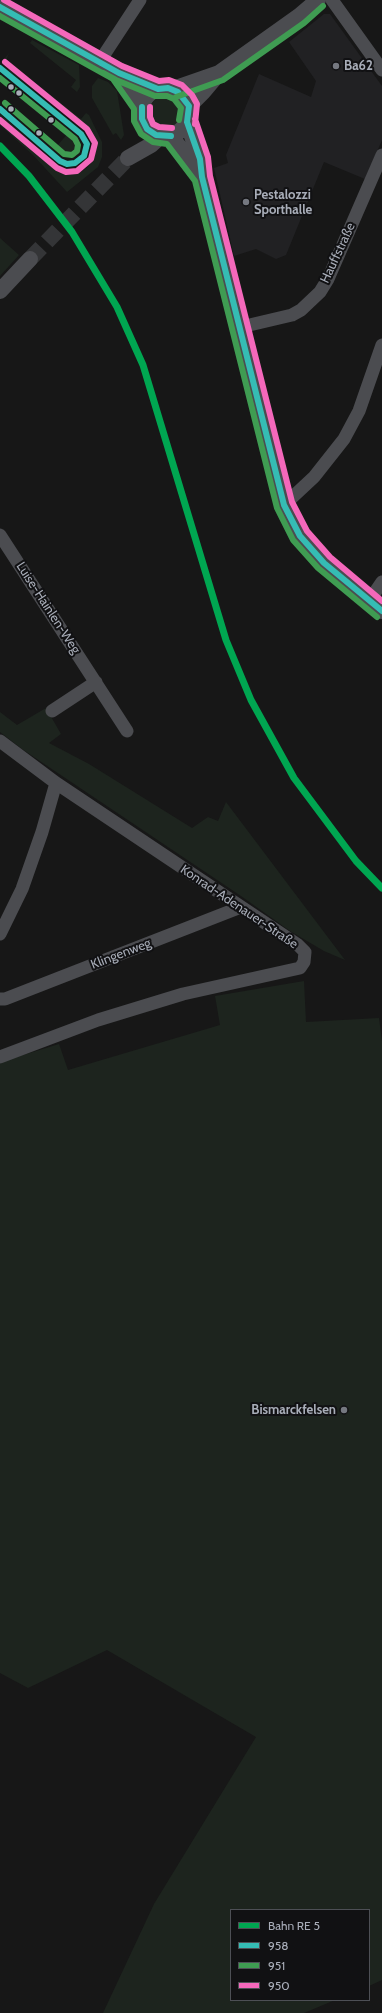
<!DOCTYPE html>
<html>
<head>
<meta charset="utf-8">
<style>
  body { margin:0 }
  #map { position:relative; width:382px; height:2013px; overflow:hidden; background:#171717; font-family:Cabin,sans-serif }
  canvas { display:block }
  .legend { position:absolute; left:230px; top:1909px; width:140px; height:92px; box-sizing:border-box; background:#111113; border:1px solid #4d4f55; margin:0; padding:5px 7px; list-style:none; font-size:12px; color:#a8adb8 }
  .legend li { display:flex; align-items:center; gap:8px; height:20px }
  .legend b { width:20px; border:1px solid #4d4f55 }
</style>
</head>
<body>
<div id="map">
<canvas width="382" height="2013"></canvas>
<ul class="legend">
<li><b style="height:5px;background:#00a651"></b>Bahn RE 5</li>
<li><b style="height:5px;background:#35bcb4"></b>958</li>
<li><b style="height:5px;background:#3f9c52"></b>951</li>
<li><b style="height:5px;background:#f468bb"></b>950</li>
</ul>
</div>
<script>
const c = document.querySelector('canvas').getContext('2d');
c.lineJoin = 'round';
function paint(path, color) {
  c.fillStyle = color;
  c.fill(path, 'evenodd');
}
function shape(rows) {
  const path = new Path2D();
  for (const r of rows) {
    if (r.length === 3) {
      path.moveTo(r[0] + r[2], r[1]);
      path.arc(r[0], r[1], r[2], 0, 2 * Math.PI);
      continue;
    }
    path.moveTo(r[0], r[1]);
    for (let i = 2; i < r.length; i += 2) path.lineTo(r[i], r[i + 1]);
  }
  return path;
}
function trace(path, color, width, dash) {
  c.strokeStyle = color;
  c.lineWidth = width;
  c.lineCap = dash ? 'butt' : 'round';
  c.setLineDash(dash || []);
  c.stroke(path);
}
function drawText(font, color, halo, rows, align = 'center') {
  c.font = font + ' Cabin,sans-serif';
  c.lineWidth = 4;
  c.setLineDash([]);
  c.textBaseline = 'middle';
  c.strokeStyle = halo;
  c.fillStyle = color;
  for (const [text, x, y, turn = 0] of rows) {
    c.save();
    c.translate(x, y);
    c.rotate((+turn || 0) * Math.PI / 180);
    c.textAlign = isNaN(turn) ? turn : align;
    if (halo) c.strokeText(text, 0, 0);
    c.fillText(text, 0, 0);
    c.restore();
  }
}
const built = shape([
  [324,14,330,14,382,86,382,140,365,179,324,162,286,255,276,259,256,249,234,256,214,168,228,163,226,155,259,74,311,97,316,81,289,42]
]);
const green = shape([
  [32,40,79,65,80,87,77,92,71,87,76,80,30,43],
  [9,53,6,60,81,119,86,113,89,115,102,142,102,157,98,167,67,192,33,155,0,125,0,114,64,171,71,173,81,172,89,166,94,158,96,148,93,139,88,132,9,71,2,62],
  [98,78,108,82,117,91,124,135,121,140,116,133,113,135,92,98,92,86],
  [166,113,17],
  [70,131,78,140,78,144,74,151,66,153,57,146],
  [0,238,19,255,0,276],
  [46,708,61,734,49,743,89,764,192,828,208,817,218,821,226,802,345,960,324,951,290,931,241,896,22,749,0,732,0,712,17,725],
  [304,981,306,1022,379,1018,382,1041,382,1980,369,1986,369,1910,231,1910,231,2000,335,2000,304,2013,103,2013,154,1904,256,1737,107,1650,28,1688,0,1673,0,1062,59,1044,68,1070,220,1025,215,996]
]);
const tertiaryTunnel = shape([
  [30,259,128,158]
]);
const minor = shape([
  [332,0,382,70],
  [100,61,140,0],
  [241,327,292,315,301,310,320,292,328,279,382,155],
  [284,505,314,477,344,439,359,411,382,345],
  [0,535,127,731],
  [369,601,382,582],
  [52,711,96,682],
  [0,741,56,783,298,945,305,952,304,962,300,968,183,994,98,1020,0,1057],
  [0,934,22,889,42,832,56,783],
  [0,999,5,999,241,907]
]);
const tertiary = shape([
  [0,7,34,25,119,73,158,89],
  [119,73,142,107],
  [165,112,24],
  [173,89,219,73],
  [189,106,203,92,219,73,299,16,318,0],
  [187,122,200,159,202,177,284,505,300,536,324,563,382,611],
  [171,136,200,174],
  [128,158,151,145,161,136],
  [0,291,30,259]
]);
const bus1 = shape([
  [0,7,119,73,158,89,168,88,178,92,189,106,187,122],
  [0,68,81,134,87,144,84,156,75,163,67,164,60,161,0,109],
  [142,107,142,119,147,129,156,135,171,136],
  [187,122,200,159,202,177,284,505,300,536,324,563,382,611]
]);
const bus2 = shape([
  [0,16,113,79,134,109,134,121,141,134,153,142,167,144,195,181,277,508,293,540,318,568,377,617],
  [103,73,116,80,155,96,167,96,174,99,181,108,179,120],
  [0,78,75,139,78,145,77,151,72,155,64,154,5,103],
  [176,97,223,80,304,23,323,6]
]);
const bus3 = shape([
  [4,0,122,66,159,81,169,80,182,85,192,95,197,104,195,124],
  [150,107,150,117,153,124,159,127,172,128],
  [195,119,208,157,210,176,292,502,307,531,330,557,382,601],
  [0,120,57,168,66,172,77,171,91,159,95,143,87,129,5,62]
]);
const rail1 = shape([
  [0,146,29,176,72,232,117,307,143,365,226,640,251,700,294,778,356,861,382,888]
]);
const markers = [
  [336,66,4,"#757880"],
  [11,87,3.5,"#a8adb8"],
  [19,93,3.5,"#a8adb8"],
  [11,109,3.5,"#a8adb8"],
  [51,120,3.5,"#a8adb8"],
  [39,133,3.5,"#a8adb8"],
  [246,202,4,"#757880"],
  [344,1410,4,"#757880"]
];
const poiNames = [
  ["Ba62",344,66],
  ["Pestalozzi",254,195],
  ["Sporthalle",254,210],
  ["Bismarckfelsen",336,1410,"right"]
];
const streetNames = [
  ["Hauffstraße",338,253,-65],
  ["Luise-Hainlen-Weg",48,608,57],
  ["Konrad-Adenauer-Straße",239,907,34],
  ["Klingenweg",121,954,-21]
];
paint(built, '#212123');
paint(green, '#1d241e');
trace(tertiaryTunnel, '#343537', 16, [16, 8]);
trace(minor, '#4b4c50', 13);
trace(tertiary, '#4b4c50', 16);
trace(bus1, '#35bcb4', 6);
trace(bus2, '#3f9c52', 6);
trace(bus3, '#f468bb', 6);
trace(rail1, '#00a651', 7);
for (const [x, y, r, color] of markers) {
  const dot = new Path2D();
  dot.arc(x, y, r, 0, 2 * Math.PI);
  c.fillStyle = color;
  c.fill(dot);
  trace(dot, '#111113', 1.5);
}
drawText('bold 13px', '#a8adb8', '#111113', poiNames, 'left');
drawText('13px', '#a8adb8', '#111113', streetNames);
</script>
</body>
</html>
